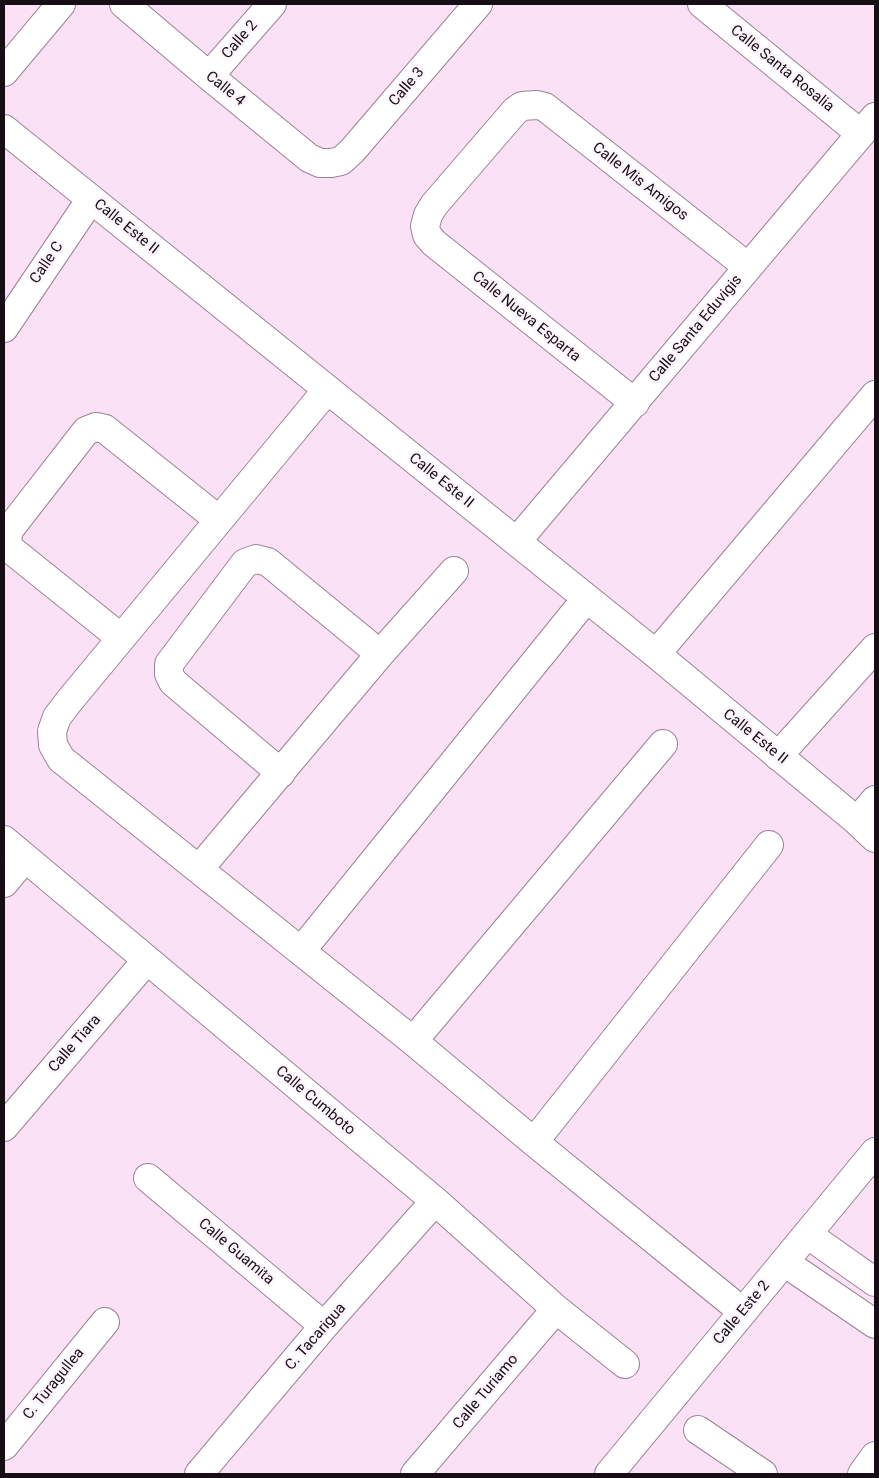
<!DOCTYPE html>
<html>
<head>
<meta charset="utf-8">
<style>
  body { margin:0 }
  #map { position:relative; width:879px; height:1478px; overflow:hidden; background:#fbe1f6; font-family:Roboto,sans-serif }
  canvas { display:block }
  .frame { position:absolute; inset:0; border:5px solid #170e15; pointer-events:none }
</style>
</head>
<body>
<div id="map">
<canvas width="879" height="1478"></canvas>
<div class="frame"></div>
</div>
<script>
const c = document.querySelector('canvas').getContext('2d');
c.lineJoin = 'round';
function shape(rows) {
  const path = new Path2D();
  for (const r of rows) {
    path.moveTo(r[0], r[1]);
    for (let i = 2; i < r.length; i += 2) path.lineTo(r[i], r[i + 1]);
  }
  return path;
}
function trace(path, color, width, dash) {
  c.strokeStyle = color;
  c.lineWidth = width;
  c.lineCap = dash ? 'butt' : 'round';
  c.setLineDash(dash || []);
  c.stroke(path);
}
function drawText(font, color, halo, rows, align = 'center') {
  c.font = font + ' Roboto,sans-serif';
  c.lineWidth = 5;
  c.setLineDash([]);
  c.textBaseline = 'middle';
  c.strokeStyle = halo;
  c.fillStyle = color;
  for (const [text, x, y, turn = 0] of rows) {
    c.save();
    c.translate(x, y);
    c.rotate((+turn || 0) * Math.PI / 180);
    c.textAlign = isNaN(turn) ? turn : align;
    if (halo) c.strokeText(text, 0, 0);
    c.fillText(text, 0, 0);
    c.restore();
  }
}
const street = shape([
  [124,4,209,76,309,158,320,163,331,163,341,161,352,151,478,4],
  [702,4,861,134],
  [4,72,61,4],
  [209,76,272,4],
  [4,129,656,654,857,821,875,838],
  [4,328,91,199],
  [327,390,70,700,57,717,52,731,53,745,61,759,413,1041,534,1142,743,1312],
  [635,403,434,243,427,235,425,226,428,215,434,205,515,111,522,106,537,105,545,107,748,267],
  [517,541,875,117],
  [121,638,9,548,7,539,9,530,86,431,96,427,105,429,219,520],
  [656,654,875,395],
  [778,756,875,648],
  [281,773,173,682,169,674,169,664,245,563,256,559,268,562,380,654],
  [857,821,875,800],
  [4,840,435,1201,556,1309,625,1364],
  [199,869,380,654,454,571],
  [4,883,25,858],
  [301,951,586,599],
  [413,1041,663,744],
  [4,1127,147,960],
  [534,1142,769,845],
  [148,1178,324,1326],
  [807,1234,875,1282],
  [784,1262,875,1324],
  [698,1430,763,1474],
  [4,1446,105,1322],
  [199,1474,324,1326,435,1201],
  [415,1474,556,1309],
  [609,1474,875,1152],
  [862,1474,875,1456]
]);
const streetNames = [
  ["Calle 2",240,40,-49],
  ["Calle Santa Rosalia",782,69,39],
  ["Calle 3",407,87,-50],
  ["Calle 4",225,89,39],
  ["Calle Mis Amigos",640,182,38],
  ["Calle Este II",126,227,39],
  ["Calle C",47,263,-56],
  ["Calle Nueva Esparta",526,317,39],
  ["Calle Santa Eduvigis",696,329,-50],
  ["Calle Este II",441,481,39],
  ["Calle Este II",755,737,39],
  ["Calle Tiara",75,1044,-49],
  ["Calle Cumboto",315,1101,40],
  ["Calle Guamita",236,1252,40],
  ["Calle Este 2",742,1313,-50],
  ["C. Tacarigua",316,1337,-49],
  ["C. Turagullea",54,1384,-51],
  ["Calle Turiamo",486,1392,-50]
];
trace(street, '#9a8295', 30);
trace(street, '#fff', 28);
drawText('15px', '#170e15', '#fef4fc', streetNames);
</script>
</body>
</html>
